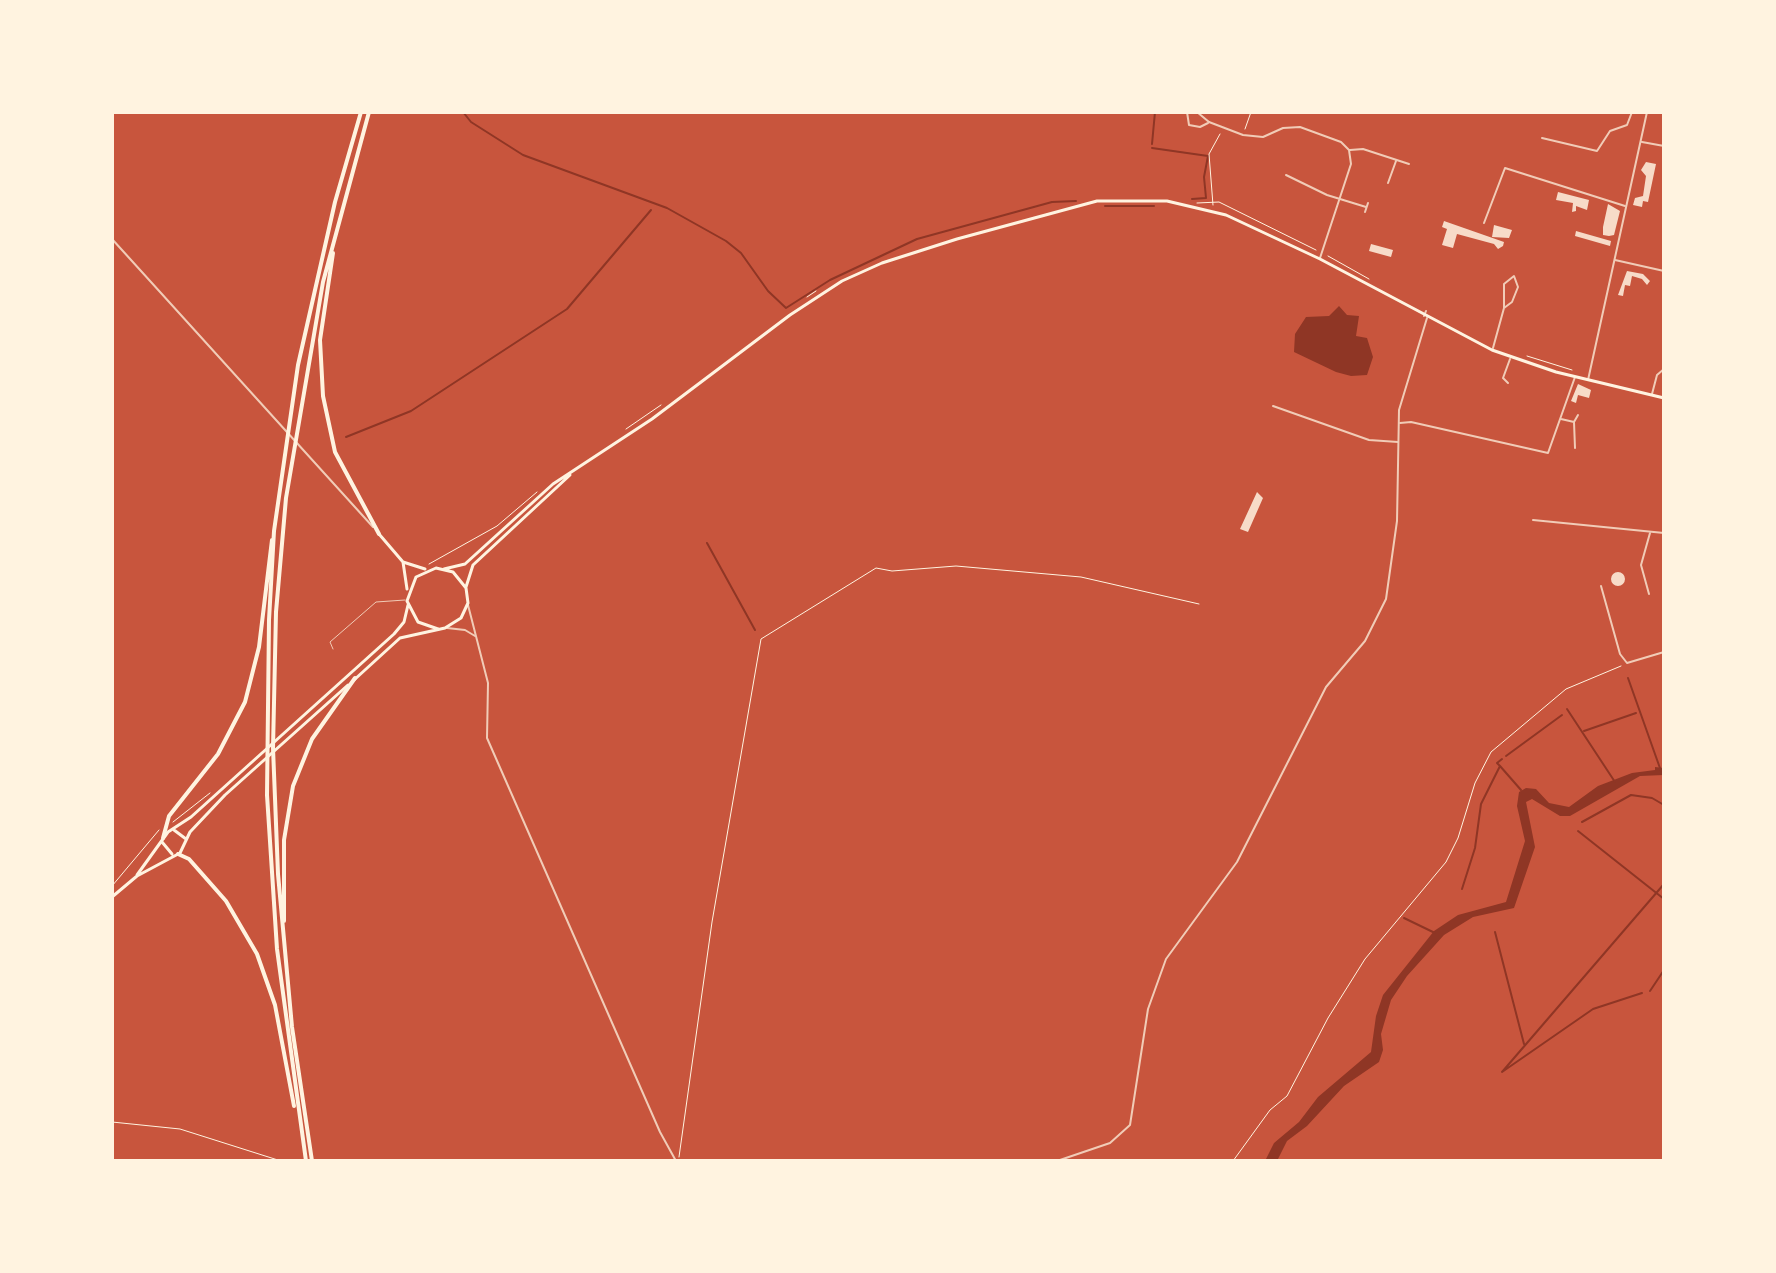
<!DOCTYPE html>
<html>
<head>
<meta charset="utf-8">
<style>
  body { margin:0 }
  #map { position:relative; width:1776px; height:1273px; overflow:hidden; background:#c8553d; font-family:"Noto Serif",serif }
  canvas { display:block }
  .frame { position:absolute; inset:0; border:114px solid #fff3e0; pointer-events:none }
</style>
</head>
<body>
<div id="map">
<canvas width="1776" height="1273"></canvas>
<div class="frame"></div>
</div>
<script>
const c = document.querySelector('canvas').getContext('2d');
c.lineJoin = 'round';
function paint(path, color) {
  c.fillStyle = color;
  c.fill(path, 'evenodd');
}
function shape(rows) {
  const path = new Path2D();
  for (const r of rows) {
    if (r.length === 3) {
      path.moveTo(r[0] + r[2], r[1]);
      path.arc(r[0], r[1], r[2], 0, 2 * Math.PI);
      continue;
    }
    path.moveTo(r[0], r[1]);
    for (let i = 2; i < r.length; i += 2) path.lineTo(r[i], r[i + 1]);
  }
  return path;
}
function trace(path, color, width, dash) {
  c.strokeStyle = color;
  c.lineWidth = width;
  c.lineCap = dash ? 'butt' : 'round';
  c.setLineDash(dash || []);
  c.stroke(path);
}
const water = shape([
  [1339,306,1347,315,1359,316,1356,336,1367,338,1373,357,1367,375,1351,376,1336,372,1294,352,1295,334,1306,317,1329,316],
  [1655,767,1664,768,1664,775,1640,776,1570,816,1560,816,1532,799,1526,802,1535,847,1514,908,1473,917,1444,935,1407,976,1391,1000,1381,1034,1383,1050,1379,1062,1344,1086,1307,1126,1287,1141,1277,1161,1265,1161,1274,1143,1299,1122,1318,1097,1371,1052,1376,1016,1383,995,1434,931,1458,915,1506,902,1525,841,1517,806,1519,792,1526,788,1536,789,1549,803,1569,807,1598,786,1632,773,1655,770]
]);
const stream = shape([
  [463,112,471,122,523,155,667,208,726,241,741,253,768,291,786,308,830,280,917,239,1052,202,1076,201],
  [1152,144,1155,112],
  [1152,148,1208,156,1204,177,1206,198,1192,199],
  [1105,206,1154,206],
  [346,437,411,411,567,309,651,210],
  [707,543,755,630],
  [1628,678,1661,771],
  [1567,709,1615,782],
  [1584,731,1636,713],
  [1506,756,1562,715],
  [1500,766,1497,763,1502,759],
  [1582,822,1631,795,1652,798,1664,805],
  [1578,831,1664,899],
  [1462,889,1475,848,1481,804,1500,766,1521,790],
  [1404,918,1435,933],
  [1495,932,1524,1044],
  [1650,991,1664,970],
  [1642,993,1593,1009,1502,1072,1664,884]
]);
const building = shape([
  [1646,162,1656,164,1648,202,1643,201,1642,207,1633,205,1635,198,1643,196,1646,176,1641,170],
  [1558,192,1589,200,1587,210,1576,206,1576,211,1572,212,1573,203,1556,200],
  [1608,204,1620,211,1614,235,1609,236,1603,235,1603,227],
  [1444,221,1504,242,1503,246,1498,249,1494,244,1457,234,1453,248,1442,245,1447,229,1442,227],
  [1494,225,1512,230,1509,238,1492,237],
  [1576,231,1611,241,1610,246,1575,236],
  [1371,244,1393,250,1391,257,1369,251],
  [1627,271,1643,274,1650,281,1647,285,1642,279,1632,276,1630,286,1625,285,1623,296,1618,295],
  [1578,384,1591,390,1589,398,1578,395,1576,403,1571,401],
  [1257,492,1263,498,1248,532,1240,529],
  [1618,579,7]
]);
const path = shape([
  [1245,129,1251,112],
  [1197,203,1219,202,1316,250],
  [1213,205,1209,154,1220,134],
  [1328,256,1369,279],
  [807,297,816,291],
  [1527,356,1572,370],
  [626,429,661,405],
  [429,564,497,526,537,492],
  [173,822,210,793],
  [112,886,159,830],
  [112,1122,180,1129,281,1161],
  [679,1157,712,922,761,639,876,568,892,571,956,566,1081,577,1199,604],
  [1233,1161,1270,1110,1287,1096,1328,1018,1365,959,1446,862,1458,838,1475,783,1491,752,1566,689,1621,666]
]);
const service = shape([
  [333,649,330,642,376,602,405,600]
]);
const minor = shape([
  [1187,112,1189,125,1200,127,1208,123],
  [1197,112,1209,122,1243,135,1263,137,1283,128,1300,127,1341,142,1349,150,1351,164,1320,258],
  [1542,138,1597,151,1610,131,1627,125,1632,112],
  [1350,150,1363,149,1409,164],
  [1286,175,1327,195,1366,207],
  [1388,183,1396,161],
  [1365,212,1368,203],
  [1484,223,1505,168,1625,206],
  [1615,260,1664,271],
  [1424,316,1426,311],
  [1493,348,1504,308,1504,284,1514,276,1518,287,1512,302,1504,308],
  [1508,383,1503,378,1510,359],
  [1652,394,1657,375,1664,369],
  [1273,406,1369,440,1398,442],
  [1561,419,1574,422,1578,415],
  [1574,422,1575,448],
  [1400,423,1411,422,1548,453,1575,377],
  [1533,520,1664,533],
  [1601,586,1620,654,1627,663,1664,652],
  [1649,594,1641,565,1650,533]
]);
const tertiary = shape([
  [1642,142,1664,146],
  [112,239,373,527],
  [1588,380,1647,112],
  [468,605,488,683,487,738,660,1132,676,1161],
  [447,628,465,630,475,636],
  [1057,1161,1110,1143,1130,1125,1148,1009,1166,959,1237,862,1326,687,1365,641,1386,599,1397,521,1399,410,1427,318]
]);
const primary = shape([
  [379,534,403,562,425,569],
  [403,562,407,589],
  [444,569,465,564,553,484,652,419,790,315,842,281,882,263,957,239,1097,201,1167,201,1226,215,1320,259,1492,350,1556,372,1664,398],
  [466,587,473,565,570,475],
  [354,680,400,638,445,628,461,618,468,603,466,588,453,572,436,568,416,577,407,601,418,622,438,629],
  [174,830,186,839],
  [162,842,172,854],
  [137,875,168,832,191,817,394,634,404,622,408,605],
  [112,897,137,876,180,853,190,832,225,795,348,685]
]);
const motorway = shape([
  [333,253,320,340,323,396,335,452,379,534],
  [163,838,169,816,218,754,245,702,259,647,272,540],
  [178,854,189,859,226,901,257,954,275,1005,294,1106],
  [284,921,284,840,293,786,312,739,355,678],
  [306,1161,277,949,267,795,269,620,274,531,298,365,335,202,361,112],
  [312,1161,292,1027,278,874,273,748,276,612,286,498,323,282,369,112]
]);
paint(water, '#8f3625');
trace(stream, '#8f3625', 2);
paint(building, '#f7dbc8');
trace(path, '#fff3e0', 1);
trace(service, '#f1ccb7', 1);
trace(minor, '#f1ccb7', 2);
trace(tertiary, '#f1ccb7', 2);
trace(primary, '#fff3e0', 3);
trace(motorway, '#fff3e0', 4);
</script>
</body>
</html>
